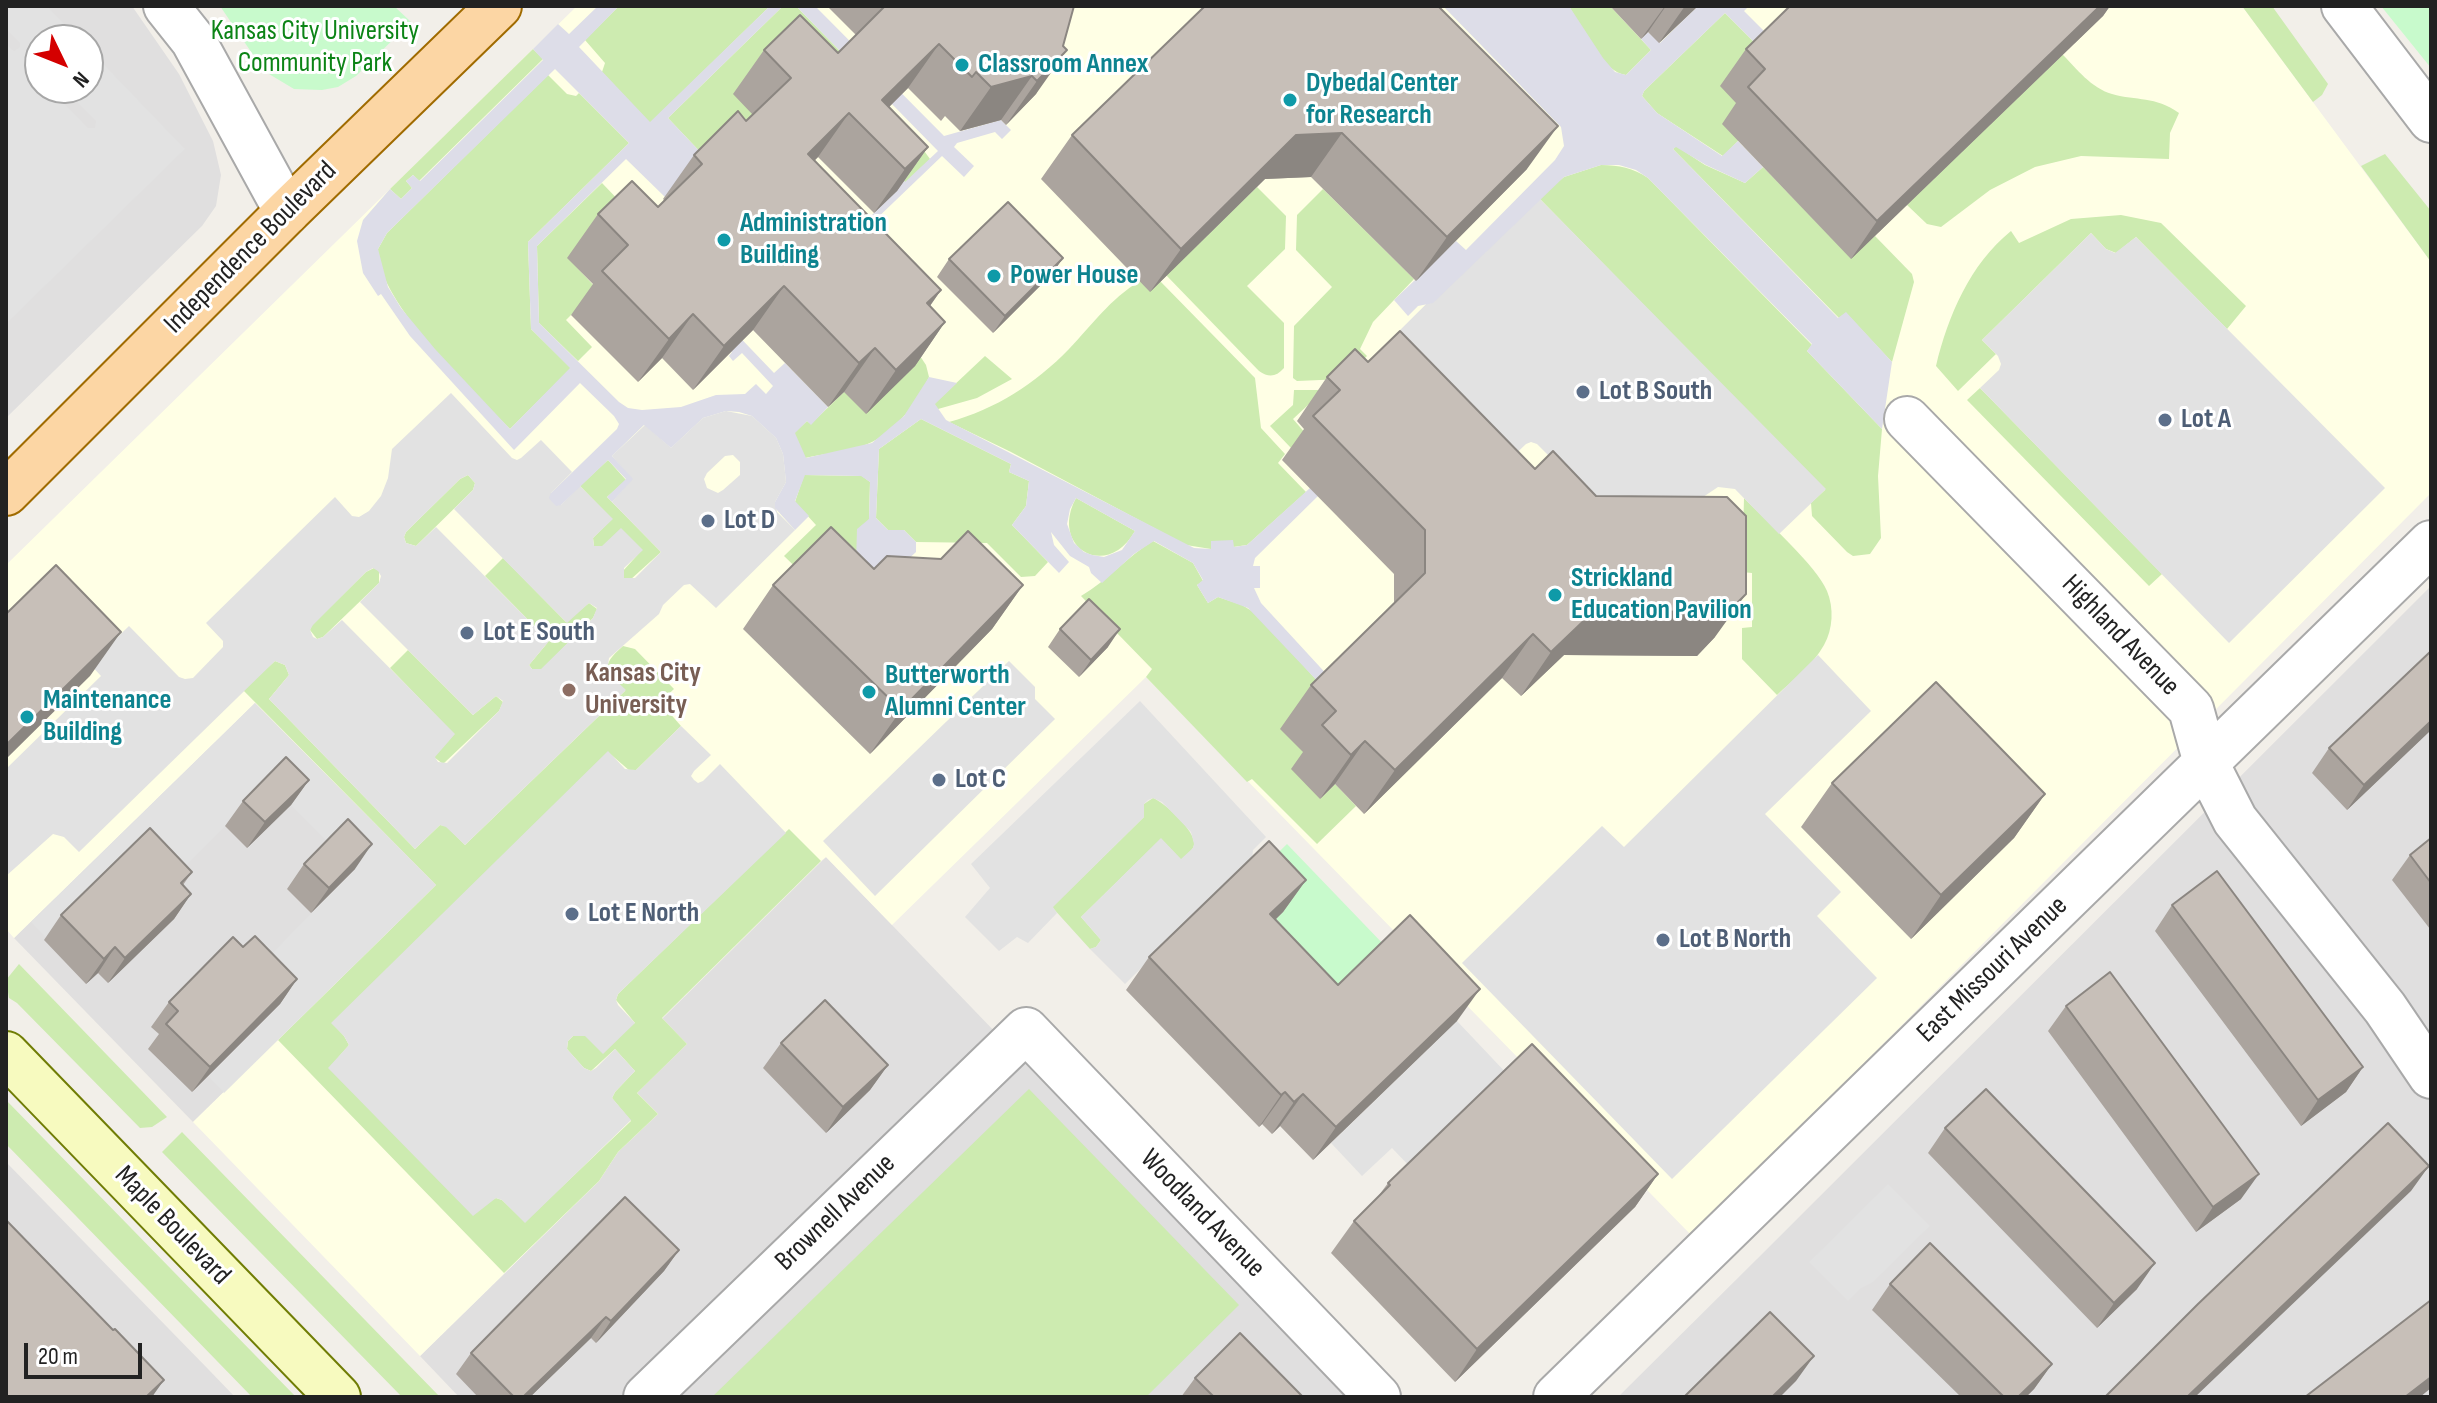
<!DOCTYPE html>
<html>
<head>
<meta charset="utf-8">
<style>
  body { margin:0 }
  #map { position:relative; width:2437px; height:1403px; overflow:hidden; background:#f2efe9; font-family:"Sofia Sans Condensed",sans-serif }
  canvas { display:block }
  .frame { position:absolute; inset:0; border:8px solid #222; pointer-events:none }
  .north { position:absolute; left:24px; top:24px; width:80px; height:80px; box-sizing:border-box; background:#fff; border:2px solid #a7a7a7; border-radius:50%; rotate:133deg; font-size:22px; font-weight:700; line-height:32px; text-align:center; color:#222 }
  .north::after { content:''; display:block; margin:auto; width:28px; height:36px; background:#d40000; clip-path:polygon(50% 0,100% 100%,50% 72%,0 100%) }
  .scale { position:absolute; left:24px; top:1343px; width:118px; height:36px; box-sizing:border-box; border:4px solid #222; border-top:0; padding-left:10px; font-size:24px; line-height:28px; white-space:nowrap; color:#222; -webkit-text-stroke:6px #fff; paint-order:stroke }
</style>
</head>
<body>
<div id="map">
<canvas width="2437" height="1403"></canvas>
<div class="frame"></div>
<div class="north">N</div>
<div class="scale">20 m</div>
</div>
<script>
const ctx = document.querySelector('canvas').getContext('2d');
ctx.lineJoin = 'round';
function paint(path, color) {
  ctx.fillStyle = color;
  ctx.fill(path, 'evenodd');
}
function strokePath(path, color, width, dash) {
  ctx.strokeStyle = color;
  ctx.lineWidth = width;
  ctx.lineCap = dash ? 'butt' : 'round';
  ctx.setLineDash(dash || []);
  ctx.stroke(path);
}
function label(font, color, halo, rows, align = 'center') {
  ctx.font = font + ' "Sofia Sans Condensed",sans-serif';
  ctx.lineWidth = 6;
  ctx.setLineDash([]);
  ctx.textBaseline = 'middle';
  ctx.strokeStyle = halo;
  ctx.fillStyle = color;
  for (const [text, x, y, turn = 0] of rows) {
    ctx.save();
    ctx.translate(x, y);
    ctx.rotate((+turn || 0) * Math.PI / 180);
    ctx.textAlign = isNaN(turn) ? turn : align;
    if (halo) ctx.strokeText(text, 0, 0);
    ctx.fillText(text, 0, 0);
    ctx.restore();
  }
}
paint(new Path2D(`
  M6,6H132L179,74L213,141L221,175L216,206L202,226L6,418ZM40,40H88V88H40Z
  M2431,586V1397H1618L1757,1259Z
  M255,703L436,885L193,1122L14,938Z
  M826,857L892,925L1347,1397H459L420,1356L599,1181L618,1152L658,1114L637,1093L662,1019Z
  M6,1162L209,1370L235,1397H6Z`), '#e0dfdf');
paint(new Path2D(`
  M577,6H2242L2431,262V493L1692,1236L1146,677L892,925L826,857L821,861L662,1018L687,1044L637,1093L658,1114L618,1152L599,1181L420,1356L193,1122L436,885L255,703L14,938L6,929V565Z`), '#ffffe5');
paint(new Path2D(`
  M619,6H770L650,123L602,72L605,63L585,40Z
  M783,6H796L880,92L871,91L906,126L930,159L905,183L887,153L760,122L705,157L668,118Z
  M1569,6H1610L1651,50L1626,75C1603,73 1580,25 1569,6Z
  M2242,6H2272L2328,84L2322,95L2313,102Z
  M1725,13L1760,48L1739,106L1738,141L1723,156L1657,113L1642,96L1644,91Z
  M533,49L543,59L419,181L413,175L406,181L412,188L401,199L390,189Z
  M2062,54C2077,69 2091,88 2112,94C2137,101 2155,96 2179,113L2170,133L2169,159L2081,156L2035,167L1990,190L1941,227L1927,224L1907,205Z
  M548,75L567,94L576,96L579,93L629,143L528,242L531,329L571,368L510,429C474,391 377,303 378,249L387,233Z
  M1676,146L1705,165L1745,183L1763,167L1851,258L1875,236L1912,274L1914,282L1892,362L1846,313L1839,318L1673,149Z
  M2385,154L2431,211V262L2361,166Z
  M1601,165C1619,165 1633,168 1648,178L1812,345L1807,351L1882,429L1878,476L1881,538L1870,554L1853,556L1847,552L1812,516L1811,503L1825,490L1539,198L1564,177Z
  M602,183L648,231L568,258L597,289L566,320L592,347L578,361L539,323L537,246Z
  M1257,187L1286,216L1285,249L1247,286L1284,323V368C1276,377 1269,378 1259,371L1166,275Z
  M1323,189L1414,279L1373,322L1360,349L1367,356L1344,379L1297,381L1293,378L1294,326L1332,287L1296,250L1297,215Z
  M2121,215L2161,223L2246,306L2227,329L2136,237L2116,253L2106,249L2091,233L1982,340L1996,354L1958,391L1936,366C1948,316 1970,264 2011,231L2019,243L2071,219Z
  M1140,281H1160L1255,378L1261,428L1285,454L1278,463L1306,492L1247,545L1233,547L1211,542V549L1186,545L1011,452L949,422C996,409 1035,384 1069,349C1092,325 1110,299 1140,281Z
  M918,353L926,365L929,377C917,403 897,429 872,442C853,452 826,453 805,458L794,433L807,421L811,424L844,392Z
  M985,356L1012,379L977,398L938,409L934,404Z
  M1980,388L2162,574L2149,586L1967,400Z
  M1294,390H1324L1293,419L1306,434L1291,448L1270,426L1293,405Z
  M921,419L1011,464L1009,472L1029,481L1026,506L1012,525L1048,562L1035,576L1021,577L987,543L916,542L904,530H888L876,518L879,449Z
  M608,460L626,480L607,497L661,552L630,580L624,578L622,572L642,550L594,546L593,538L612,519L580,486Z
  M468,475L475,483L473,490L416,546L406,543L404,537L406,532L460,479Z
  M804,475L862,476L870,482L869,519L843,613L784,556L816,525L795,502Z
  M1076,498L1135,531C1107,581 1049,548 1076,498Z
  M1744,498C1765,520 1817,566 1827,591C1834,608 1833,629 1824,645C1813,665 1793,680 1777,695L1742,659V628L1752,627V573L1742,572Z
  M1153,541L1193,563L1203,581L1197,585L1208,603L1218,597L1242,605L1255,613L1323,687L1306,755L1320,799L1335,784L1356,806L1317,844L1252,779L1247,782L1146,677L1152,669L1081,596C1108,580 1127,557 1153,541Z
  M503,558L566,622L589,603L597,609L593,618L541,670L532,669L529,665L549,641L485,576Z
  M374,568L379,571V583L323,637L317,639L310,630L312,625L366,572Z
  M623,646L635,649L674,689L660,702L681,726L636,770L630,771L608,752L332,1023L344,1036L349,1045L329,1068L489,1201L496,1198L502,1200L525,1222L631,1121L612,1098L615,1092L635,1071L615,1049L591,1071L584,1068L567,1049L568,1041L573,1036H585L635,1023L616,1000L618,994L789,829L821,861L662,1018L687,1044L637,1093L658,1114L618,1152L599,1181L504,1273L278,1040L436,885L243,690L275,661L285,665L289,675L269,699L415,849L440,825L446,826L465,845L625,691C608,669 598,668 623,646Z
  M408,650L473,715L496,696L503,702L499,711L443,764L434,757L454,734L390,668Z
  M1153,798C1164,802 1197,832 1194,845C1193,851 1185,856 1181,860L1161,839L1081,917L1101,940L1096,947L1090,949L1052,907L1144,817V804Z
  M19,964L167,1117L152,1127L140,1128L17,1003L9,998L6,980Z
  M1029,1089L1239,1305L1146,1397H712Z
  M6,1100L296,1397H252L6,1144Z
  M182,1132L440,1397H402L162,1152Z`), '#cdebb0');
paint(new Path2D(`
  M220,6H394L411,22L356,76L338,87L322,90L294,89L264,71Z
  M2381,6H2431V68Z
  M1287,844L1387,948L1315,1017L1247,947L1251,879Z`), '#c8facc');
paint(new Path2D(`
  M6,6H47L80,40H40V88H49L88,128H95L96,121L63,88H88V48L185,149L6,324V44L14,51L20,47V43L6,29Z
  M1536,195L1826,489L1779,534L1735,489L1718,487L1700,499L1626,506L1587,494L1537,444L1531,442L1526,444L1505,464L1387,343Z
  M2091,233L2106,249L2115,253L2136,237L2385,488L2229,643L1980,388L1999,370L2001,364L1998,356L1982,340Z
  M451,393L512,458L517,460L521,458L541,440L572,472L551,493L561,505L580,486L613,519L593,538L594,546H602L621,528L643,550L624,568V578H635L661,552L612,502L632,479L612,456L645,425L671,448L703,418L726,411L752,416L776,438L783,454L786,482L775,502L777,512L795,530L716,608L690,584L684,585L663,605L659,614L609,658L607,672L626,690L465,845L446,827L440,825L415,849L269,699L289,675L285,665L275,661L79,852L64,837L53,834L6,876V769L101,676L90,664L129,626L179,677L185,679L193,678L223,647V641L206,623L335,497L352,516L359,517L369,511L381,496L388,478L392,449ZM733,455L740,462V475L723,490L718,493L707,488L704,479L707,473L725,456ZM468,475L475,483L473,490L454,509L567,623L589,603L597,608L593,618L541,669H532L529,665L549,641L436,527L416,546L406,543L404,537L406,532L460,479ZM373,568L378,571L381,576L379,583L360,602L473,715L496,696L503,701L499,711L447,763L438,762L435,757L455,734L342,620L323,637L317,639L313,637L310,630L313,625L366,572Z
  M1818,655L1871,711L1765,814L1841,892L1817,916L1877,978L1672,1179L1462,963L1602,826L1624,847Z
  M1009,661L1035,687V699L1055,719L875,896L823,841Z
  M1140,701L1266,837L1253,850L1252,859L1125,984L1090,949L1096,947L1101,940L1081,917L1161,838L1181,859L1193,848L1194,844L1191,832L1162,802L1153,798L1148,800L1144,804V817L1053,907L1057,913L1028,943L1017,937L999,951L965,917L990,888L971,864Z
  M255,703L436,885L224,1093L208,1076L251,975L354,869L269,783L164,887L46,938L31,922Z
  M681,726L711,755L694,771L691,776L694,780L698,783L703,781L720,764L786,833L618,994L616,1000L618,1005L635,1023L603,1054L585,1036H573L568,1041L567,1049L584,1068L591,1071L596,1068L615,1049L635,1071L615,1092L612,1098L631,1120L525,1223L502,1200L496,1198L473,1216L328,1068L349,1045L344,1036L331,1023L608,751L625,769L636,770Z
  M1457,1021L1510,1077L1413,1170L1392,1148L1362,1176L1331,1143Z
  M1888,1184L1930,1226L1873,1282L1861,1288L1848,1301L1809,1262Z`), '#e2e2e2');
paint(new Path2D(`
  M598,6H619L579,47L650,122L770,6H783L668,118L705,157L665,197L626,159L537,246L539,323L619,402L628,408L642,410L681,407L716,395L745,394L756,384L766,394L773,386L742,353L733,361L729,356L732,352L716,336L728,325L774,373L785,363L828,407L811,425L807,421L795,433L806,458L872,443L904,416L929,377L957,383L935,404L946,420L1194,548L1211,549V541L1233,540L1234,547L1247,545L1310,488L1318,496L1255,558L1253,566H1260V588H1254L1261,603L1331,679L1323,687L1248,608L1218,597L1208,603L1197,585L1203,580L1193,563L1154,541L1134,554L1102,583L1091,573L1089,567L1070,556L1051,532L1054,545L1069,562L1059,573L1012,525L1026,506L1029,481L1009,472L1011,464L921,419L879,449L876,518L888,530H904L916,542V552L904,563L877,575L856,563L857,529L869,519L870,482L861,476L805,475L795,501L809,516L795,530L775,508V502L786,482L783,454L776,438L752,416L739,412L726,411L703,418L671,448L644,425L612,456L633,479L612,502L607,497L626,479L608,460L561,505L556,506L552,502L549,498L551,493L617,429L619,424L614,416L580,383L514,450L410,336L381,294L378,296L363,273L357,241L363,220L390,189L401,199L412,188L406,181L413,175L420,181L543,60L533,49L558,24L569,34ZM555,69L629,143L528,242L531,329L570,368L510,429L435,349L401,308L388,287L378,249L387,233ZM1076,498L1135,531L1122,550L1104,557L1092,555L1084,552L1074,543L1067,524L1070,509Z
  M796,6H815L944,136L1001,120L1011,130L1002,139L995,132L957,143L954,147L974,166L964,177L942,156L871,224L867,220L900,187L871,132L905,182L938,151Z
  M1443,6H1569L1603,58L1615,72L1626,75L1651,50L1641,39L1648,32L1660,43L1698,6H1749L1744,11L1770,37L1760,48L1725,13L1644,91L1642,96L1657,113L1722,156L1738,141L1763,167L1745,183L1706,165L1676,147L1673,149L1838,318L1846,312L1892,362L1882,429L1807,351L1812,344L1648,178L1636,170L1619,165H1601L1564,177L1433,303L1418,306L1408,316L1394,300L1456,241L1466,250L1555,160L1564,146L1561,127Z`), '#dddde8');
const street = new Path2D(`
  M166,6L193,40L287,212
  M2344,6L2431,120
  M1907,419L2191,709L2206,763L2235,820L2385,1008L2431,1076
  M646,1397L1026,1030L1378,1397
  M1556,1397L2431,543`);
const secondary = new Path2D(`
  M6,1054L338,1397`);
const primary = new Path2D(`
  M6,493L287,212L499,6`);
strokePath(street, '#a9a9a9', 48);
strokePath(secondary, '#707d05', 48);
strokePath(primary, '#a06b00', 48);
strokePath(street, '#fff', 44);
strokePath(secondary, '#f7fabf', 44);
strokePath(primary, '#fcd6a4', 44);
paint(new Path2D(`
  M827,6H1074L1036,94L1006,125L1001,120L960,131L945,116L941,121L908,88L889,107L928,147L897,191L874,213L818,157L814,161L941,290L930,306L945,322L915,366L866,414L844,392L828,407L753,330L693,390L662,358L638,382L571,315L593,284L567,258L598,214L658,207L664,200L663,199L694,155L746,121L753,115L733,94L764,50L838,53L856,35Z
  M1205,6L1527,169L1416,281L1311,177L1265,179L1150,292L1041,179L1072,135Z
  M1610,6H1698L1659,43L1648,32L1641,39Z
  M1790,6H2110L2103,16L1851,259L1722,124L1736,103L1720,86L1746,49Z
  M1063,258L1051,275L993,333L937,277L949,259Z
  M1368,362L1535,469L1715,637L1697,656L1564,655L1521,696L1502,678L1364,814L1335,784L1320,799L1291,769L1303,752L1280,729L1311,685L1394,603V574L1282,460L1304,429L1297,421L1327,377Z
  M874,569L1023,585L992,629L870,754L743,629L773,585Z
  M1060,629L1108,647L1079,677L1048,647Z
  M2431,730L2347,810L2312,773L2329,748Z
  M309,780L291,805L247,848L225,826L243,801Z
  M1832,783L2045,794L2014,838L1911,939L1801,827Z
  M2431,838V928L2430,929L2392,880L2410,855Z
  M304,864L355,869L311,913L287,889Z
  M192,872L183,885L191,894L174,919L108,983L98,973L86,984L44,940L61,915Z
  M1306,880L1283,912L1275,920L1338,985L1457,1021L1313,1160L1280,1126L1272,1134L1262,1124L1259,1127L1126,990L1149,957Z
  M2172,905L2363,1067L2346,1092L2301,1126L2155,931Z
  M243,947L297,979L280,1004L192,1092L148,1049L159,1034L151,1027L169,1002Z
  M2066,1006L2241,1199L2196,1232L2048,1031Z
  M781,1043L888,1065L870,1090L826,1133L763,1068Z
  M1945,1128L2137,1289L2097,1328L1928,1153Z
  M1658,1174L1635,1207L1455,1382L1331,1253L1354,1221L1377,1198L1388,1183Z
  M679,1250L664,1271L596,1343L591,1338L530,1397H478L456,1374L471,1353Z
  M1890,1284L2052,1364L2034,1389L2026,1397H1961L1872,1310Z
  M1195,1378L1303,1397H1181Z`), '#aba49e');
paint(new Path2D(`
  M1665,6H1666L1648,32L1641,39Z
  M1685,6H1698L1659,43Z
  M2100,6H2110L2103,16L1851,259L1877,221Z
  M939,44L908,88L866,130L882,100Z
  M1067,50L1036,94L1006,125L1037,81Z
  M1032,76L1001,120L960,131L991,87Z
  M849,113L818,157L777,198L808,154Z
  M1558,126L1527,169L1416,281L1447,237Z
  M1342,133L1311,177L1265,179L1150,292L1181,249L1296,135Z
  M928,147L897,191L874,213L905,169Z
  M1063,258L1051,275L993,333L1005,316Z
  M784,286L753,330L693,390L724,346Z
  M941,290L910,334L927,303Z
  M693,314L662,358L638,382L669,339Z
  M945,322L915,366L866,414L896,370Z
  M875,348L844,392L828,407L859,363Z
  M1023,585L992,629L870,754L901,710Z
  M1746,594L1715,637L1697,656L1564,655L1521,696L1551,652L1594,611Z
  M1120,629L1108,647L1079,677L1091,660Z
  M121,632L90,676L6,759V745Z
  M1533,634L1502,678L1364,814L1395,770Z
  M2431,721V730L2347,810L2364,785Z
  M1365,741L1335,784L1320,799L1351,755Z
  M309,780L291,805L247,848L265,822Z
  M2045,794L2014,838L1911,939L1941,895Z
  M372,844L355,869L311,913L329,888Z
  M1306,880L1283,912L1247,947L1270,914Z
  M191,894L174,919L108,983L125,958Z
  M115,947L98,973L86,984L104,959Z
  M297,979L280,1004L192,1092L210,1067Z
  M1480,989L1457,1021L1313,1160L1336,1127Z
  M888,1065L870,1090L826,1133L843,1107Z
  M2363,1067L2346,1092L2301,1126L2318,1100Z
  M1285,1092L1262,1124L1259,1127L1281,1095Z
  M1303,1094L1280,1126L1272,1134L1294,1102Z
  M2429,1166L2411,1191L2195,1397H2187Z
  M1658,1174L1635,1207L1455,1382L1477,1349Z
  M2259,1174L2241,1199L2196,1232L2213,1207Z
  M679,1250L664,1271L596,1343L611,1321Z
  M2155,1263L2137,1289L2097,1328L2114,1303Z
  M606,1317L591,1338L530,1397H523Z
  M1814,1356L1796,1381L1780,1397H1772Z
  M2052,1364L2034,1389L2026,1397H2018Z
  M2431,1377V1388L2420,1397H2405Z
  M164,1380L152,1397H146Z`), '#8b8681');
const building = new Path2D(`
  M885,6H1074L1063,46L1067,50L1037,81L1032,76L991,87L976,72L972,77L939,44L882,100L928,147L905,169L849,113L808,154L941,290L927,303L945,322L896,370L875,348L859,363L784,286L724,346L693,314L669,339L602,271L628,245L598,214L632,181L658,207L702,164L694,155L738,111L746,121L791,78L764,50L800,15L838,53Z
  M1205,6H1438L1558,126L1447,237L1342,133L1296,135L1181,249L1072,135Z
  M1790,6H2100L1877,221L1748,87L1765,69L1746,49Z
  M1008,202L1063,258L1005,316L949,259Z
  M1400,331L1535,469L1553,451L1596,496L1727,497L1746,516V594L1728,612L1594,611L1551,652L1533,634L1395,770L1365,741L1351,755L1322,725L1336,711L1311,685L1425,573V530L1313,416L1340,390L1327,377L1355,349L1368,362Z
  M831,527L874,569L887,556L941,559L968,531L1023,585L901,710L773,585Z
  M56,565L121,632L6,745V614Z
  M1089,599L1120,629L1091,660L1060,629Z
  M2431,651V721L2364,785L2329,748Z
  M1936,682L2045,794L1941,895L1832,783Z
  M286,757L309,780L265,822L243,801Z
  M348,819L372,844L329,888L304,864Z
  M150,828L192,872L181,883L191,894L125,958L115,947L104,959L61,915Z
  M2431,838V883L2410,855Z
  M1269,841L1306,880L1270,914L1338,985L1410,915L1480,989L1336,1127L1303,1094L1294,1102L1285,1092L1281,1095L1149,957Z
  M2217,871L2363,1067L2318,1100L2172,905Z
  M255,936L297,979L210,1067L166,1024L178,1011L169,1002L233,937L243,947Z
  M2110,972L2259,1174L2213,1207L2066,1006Z
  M825,1000L888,1065L843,1107L781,1043Z
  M1532,1044L1658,1174L1477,1349L1354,1221L1390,1185L1388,1183Z
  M1986,1089L2155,1263L2114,1303L1945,1128Z
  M2388,1123L2429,1166L2187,1397H2105L2198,1304Z
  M625,1197L679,1250L611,1321L606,1317L523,1397H514L471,1353Z
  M6,1220L113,1330L115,1329L164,1380L146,1397H6Z
  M1930,1243L2052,1364L2018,1397H2004L1890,1284Z
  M2431,1300V1377L2405,1397H2305Z
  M1770,1312L1814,1356L1772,1397H1684Z
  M1240,1333L1303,1397H1214L1195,1378Z`);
paint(building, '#c7bfb8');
strokePath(building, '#8b8681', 2);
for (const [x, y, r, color] of [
  [962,65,8,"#0f9aa8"],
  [1290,100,8,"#0f9aa8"],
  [724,240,8,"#0f9aa8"],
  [994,276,8,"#0f9aa8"],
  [1583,392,8,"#5c6f8a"],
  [2165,420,8,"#5c6f8a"],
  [708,521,8,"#5c6f8a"],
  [1555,595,8,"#0f9aa8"],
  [467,633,8,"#5c6f8a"],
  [569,690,8,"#8d6e63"],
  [869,692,8,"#0f9aa8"],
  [27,717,8,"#0f9aa8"],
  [939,780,8,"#5c6f8a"],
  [572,914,8,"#5c6f8a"],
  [1663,940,8,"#5c6f8a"]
]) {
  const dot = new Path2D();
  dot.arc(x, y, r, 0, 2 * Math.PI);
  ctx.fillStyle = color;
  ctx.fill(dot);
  strokePath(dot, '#fff', 3);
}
label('28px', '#0c8416', '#fff', [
  ["Kansas City University",315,32],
  ["Community Park",315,64]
]);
label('bold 28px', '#0d838f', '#fff', [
  ["Classroom Annex",978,65],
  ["Dybedal Center",1306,84],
  ["for Research",1306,116],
  ["Administration",740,224],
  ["Building",740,256],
  ["Power House",1010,276],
  ["Strickland",1571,579],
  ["Education Pavilion",1571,611],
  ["Butterworth",885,676],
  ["Alumni Center",885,708],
  ["Maintenance",43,701],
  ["Building",43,733]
], 'left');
label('28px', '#222', '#fff', [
  ["Independence Boulevard",251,248,-45],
  ["Highland Avenue",2120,636,46],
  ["East Missouri Avenue",1993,970,-44],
  ["Brownell Avenue",836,1213,-44],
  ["Woodland Avenue",1202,1214,46],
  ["Maple Boulevard",172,1226,46]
]);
label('bold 28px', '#4e5e75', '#fff', [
  ["Lot B South",1599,392],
  ["Lot A",2181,420],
  ["Lot D",724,521],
  ["Lot E South",483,633],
  ["Lot C",955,780],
  ["Lot E North",588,914],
  ["Lot B North",1679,940]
], 'left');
label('bold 28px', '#785e54', '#fff', [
  ["Kansas City",585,674],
  ["University",585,706]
], 'left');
</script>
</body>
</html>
